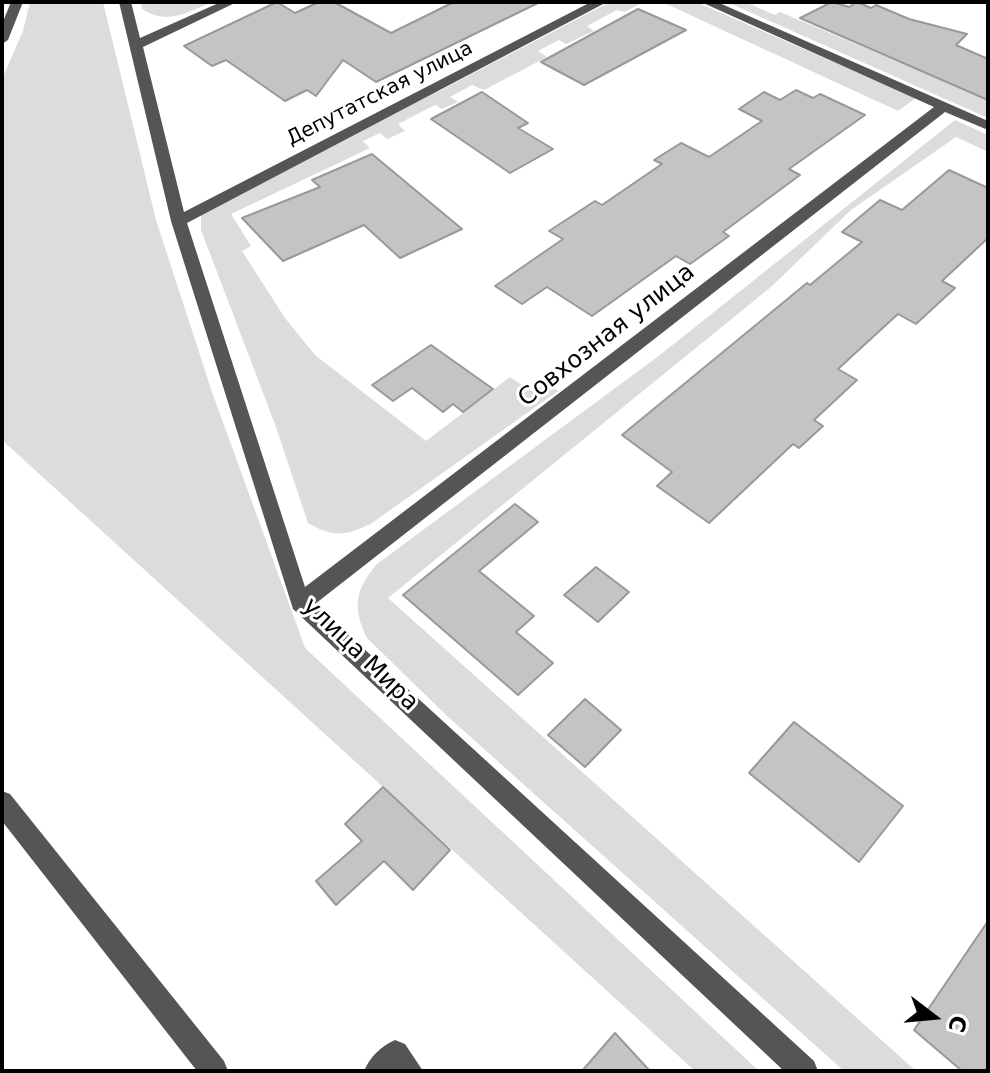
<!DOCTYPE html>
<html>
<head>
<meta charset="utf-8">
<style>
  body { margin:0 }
  #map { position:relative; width:990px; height:1073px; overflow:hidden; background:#fff; font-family:"DejaVu Sans",sans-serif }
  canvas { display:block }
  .frame { position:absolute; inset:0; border:4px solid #000; pointer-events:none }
  .north { position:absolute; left:894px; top:977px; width:80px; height:80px; -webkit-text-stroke:6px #fff; paint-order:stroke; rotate:106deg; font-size:22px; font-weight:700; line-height:32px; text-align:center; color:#000 }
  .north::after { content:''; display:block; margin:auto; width:28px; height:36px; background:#000; clip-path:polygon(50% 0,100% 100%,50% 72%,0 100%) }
</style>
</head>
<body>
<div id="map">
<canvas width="990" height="1073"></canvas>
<div class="frame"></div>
<div class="north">С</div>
</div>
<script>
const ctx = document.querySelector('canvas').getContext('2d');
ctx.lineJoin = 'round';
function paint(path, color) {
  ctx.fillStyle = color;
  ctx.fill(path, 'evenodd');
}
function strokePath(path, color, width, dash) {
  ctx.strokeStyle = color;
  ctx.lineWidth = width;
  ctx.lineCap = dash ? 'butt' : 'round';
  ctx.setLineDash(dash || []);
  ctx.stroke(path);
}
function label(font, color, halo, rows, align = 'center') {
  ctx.font = font + ' "DejaVu Sans",sans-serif';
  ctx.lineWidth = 6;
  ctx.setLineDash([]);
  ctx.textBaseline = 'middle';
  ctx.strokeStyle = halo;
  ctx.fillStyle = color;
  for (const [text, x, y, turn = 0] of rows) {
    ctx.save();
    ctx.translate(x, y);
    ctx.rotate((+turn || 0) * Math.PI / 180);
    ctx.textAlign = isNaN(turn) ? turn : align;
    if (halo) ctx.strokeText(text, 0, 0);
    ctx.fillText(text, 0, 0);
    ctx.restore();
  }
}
paint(new Path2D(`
  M30,2H103L156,220L212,392L305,648L759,1071H695L2,440V79L23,31Z
  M141,2H212C187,13 167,25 142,9Z
  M610,2H643L625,12L617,10L587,26L594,31L566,44L559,40L538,51L547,57L484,90L472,85L450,97L458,102L442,109L435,105L398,124L405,131L387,139L380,133L363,141L370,148L231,214L251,246L242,251L285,318L315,355L426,441L510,377L531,391L547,381L558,391L372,523C346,536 334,538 308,523L276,427L201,230V215L219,197L443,89Z
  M662,2H696L916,98L898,111Z
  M727,2H745L775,15L780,12L988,100V118Z
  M955,120L988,135V152L956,137L851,210L771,287L388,598L916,1071H844L446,715L367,638C352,607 355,590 377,564L660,355Z`), '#dcdcdc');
const building = new Path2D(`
  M277,2L295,13L319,2H334L391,33L454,2H540L376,82L343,60L316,96L307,90L285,101L226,60L212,66L184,46Z
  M832,2L849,7L857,2L871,8L876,5L909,19L967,34L956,45L988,59V100L800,18Z
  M638,9L686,30L584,85L541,62Z
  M796,90L813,98L820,94L865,115L789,169L800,175L723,232L729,236L690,264L676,256L592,316L547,287L522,304L495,286L563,239L549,231L595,201L602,205L662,164L654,160L681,143L709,157L762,121L739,109L764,92L780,100Z
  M482,92L528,123L518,128L553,149L510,173L431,119Z
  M372,154L462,229L400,258L364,225L283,261L242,218L320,187L312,180Z
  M949,170L988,188V238L942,281L955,288L916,324L898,314L838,369L857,380L814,420L823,426L799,448L793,444L709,523L657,486L672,472L622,435L807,283L810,285L862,242L842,232L880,200L902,210Z
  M431,345L493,389L463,412L453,404L443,412L412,388L393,401L372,385Z
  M515,504L538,522L479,571L534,616L516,632L553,663L518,695L403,595Z
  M596,567L629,592L598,622L564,595Z
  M585,699L621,730L585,767L548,735Z
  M794,722L903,806L859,862L749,773Z
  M383,787L450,850L413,890L384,861L336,905L316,881L362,841L345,824Z
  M988,921V1071H962L914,1030Z
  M615,1033L650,1071H582Z`);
paint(building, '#c4c4c4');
strokePath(building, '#999', 2);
paint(new Path2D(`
  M11,2H23L8,40L2,44V24Z
  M119,2H131L140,38L221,2H237L143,47L184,212L591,2H607L187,223L305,587L934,107L701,2H717L988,121V130L945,112L315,604L814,1061L818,1071H784L293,609L171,221Z
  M2,791L10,794L224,1061L228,1071H197L2,821Z
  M395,1040L405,1044L423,1071H364C370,1057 381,1046 395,1040Z`), '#555');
label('20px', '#000', '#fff', [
  ["Депутатская улица",380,94,-27]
]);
label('24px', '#000', '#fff', [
  ["Совхозная улица",607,336,-38],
  ["улица Мира",360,655,44]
]);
</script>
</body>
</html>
